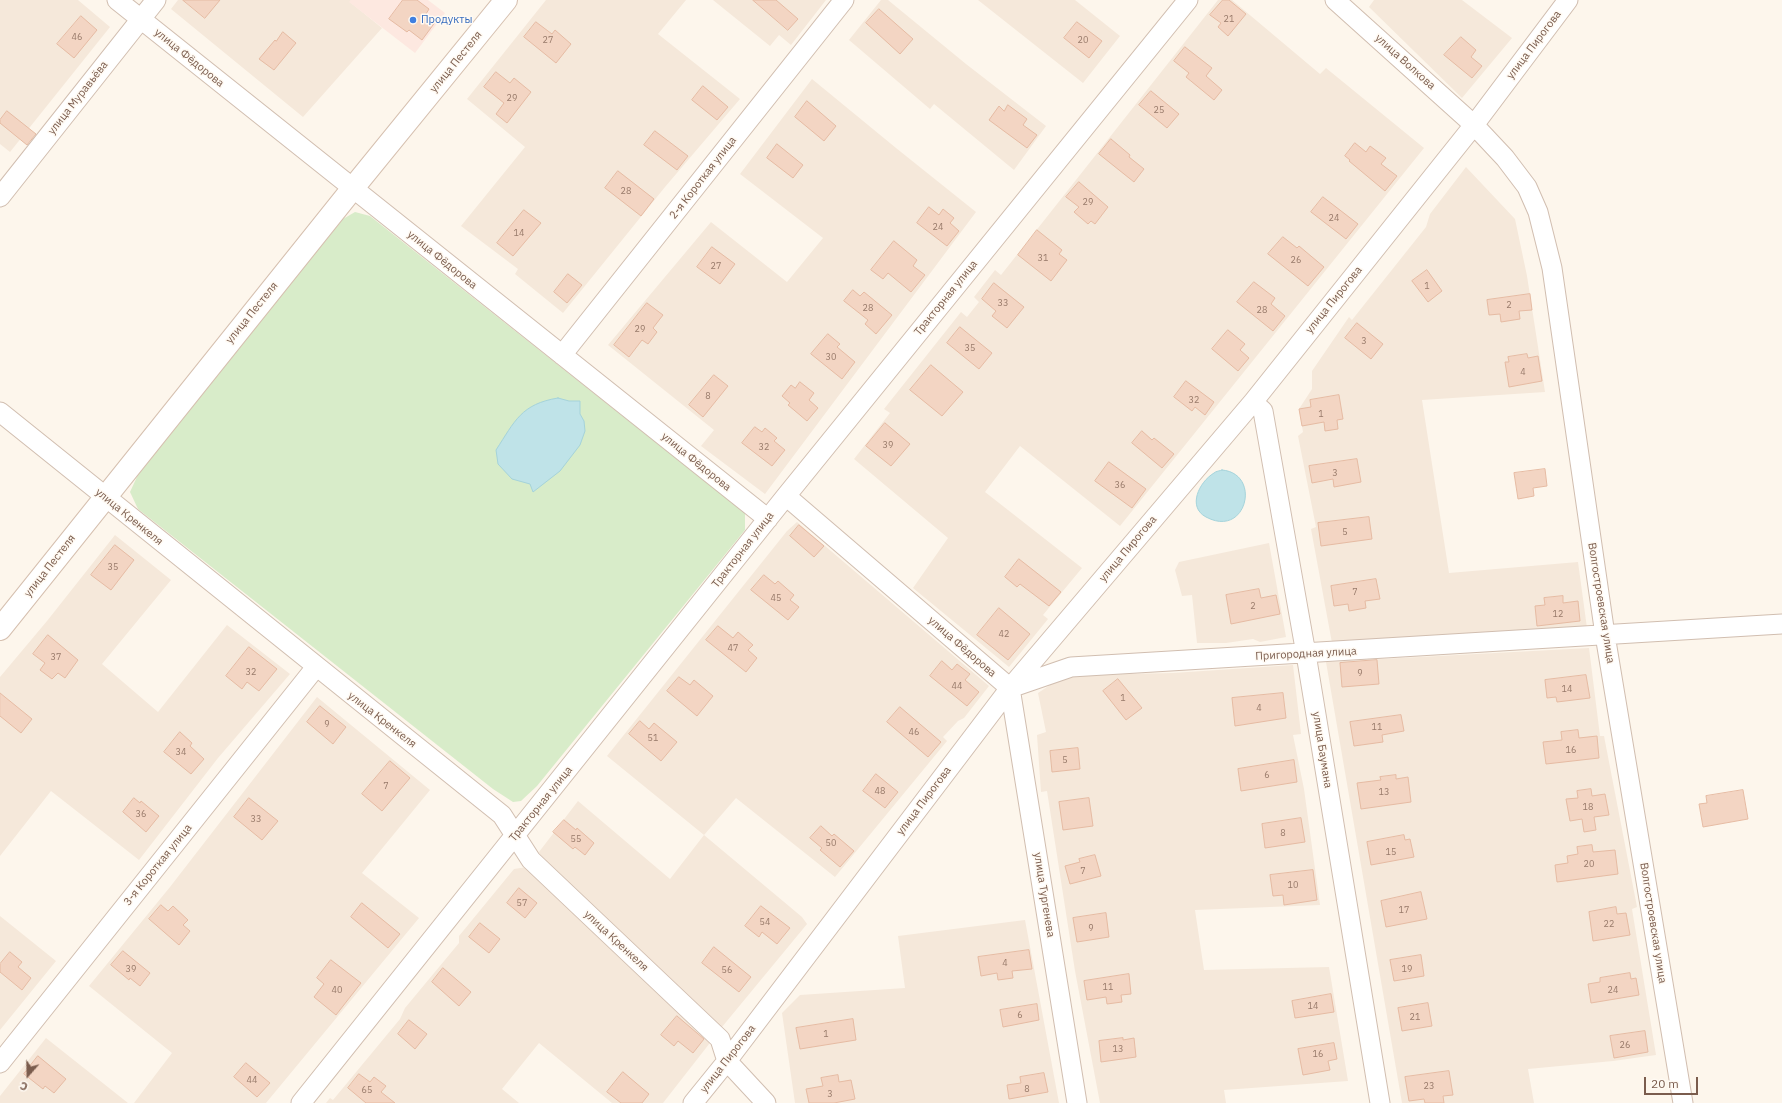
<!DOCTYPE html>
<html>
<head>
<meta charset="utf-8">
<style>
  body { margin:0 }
  #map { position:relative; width:1782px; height:1103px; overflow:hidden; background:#fdf6ec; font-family:"IBM Plex Sans",sans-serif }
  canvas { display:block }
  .north { position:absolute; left:8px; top:1055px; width:40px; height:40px; -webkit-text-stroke:3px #fffaf3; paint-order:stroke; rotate:200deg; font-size:11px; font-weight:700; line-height:16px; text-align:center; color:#7a5c4d }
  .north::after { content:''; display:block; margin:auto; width:14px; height:18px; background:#7a5c4d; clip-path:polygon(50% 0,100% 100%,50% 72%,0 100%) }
  .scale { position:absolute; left:1644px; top:1077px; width:54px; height:18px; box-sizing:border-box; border:2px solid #7a5c4d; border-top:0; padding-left:5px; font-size:12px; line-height:14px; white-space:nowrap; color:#7a5c4d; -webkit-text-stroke:3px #fffaf3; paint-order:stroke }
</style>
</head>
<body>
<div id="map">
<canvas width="1782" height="1103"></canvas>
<div class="north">С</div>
<div class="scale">20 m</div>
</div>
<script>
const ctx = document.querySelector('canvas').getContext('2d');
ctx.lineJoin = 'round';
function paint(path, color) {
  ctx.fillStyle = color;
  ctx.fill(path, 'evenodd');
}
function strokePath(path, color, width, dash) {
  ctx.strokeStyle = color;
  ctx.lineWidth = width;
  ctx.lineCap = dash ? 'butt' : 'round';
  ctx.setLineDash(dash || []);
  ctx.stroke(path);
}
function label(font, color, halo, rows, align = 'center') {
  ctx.font = font + ' "IBM Plex Sans",sans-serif';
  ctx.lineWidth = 3;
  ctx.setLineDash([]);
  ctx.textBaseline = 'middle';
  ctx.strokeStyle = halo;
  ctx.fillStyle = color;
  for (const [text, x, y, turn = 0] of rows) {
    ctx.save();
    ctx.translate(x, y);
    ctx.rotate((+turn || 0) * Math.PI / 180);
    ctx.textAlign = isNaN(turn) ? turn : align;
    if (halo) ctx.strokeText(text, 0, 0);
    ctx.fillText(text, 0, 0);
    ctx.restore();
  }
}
paint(new Path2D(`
  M0,0H78L110,27L10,152L0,144Z
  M178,0H351L350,2L382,28L303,117L171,9Z
  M546,0H686L658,34L740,99L665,187L563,313L515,274L518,269L461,226L525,147L467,99Z
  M713,0H826L791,45L779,35L770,46Z
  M881,0H888L966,64L1046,126L1014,170L934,104L930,109L849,40Z
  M978,0H1075L1120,36L1083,83Z
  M1218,0H1232L1320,74L1326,68L1424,148L1120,526L1020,446L985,492L1082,568L1043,615L1048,619L1009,667L913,588L948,538L854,459L890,413L884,409L961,312L967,317L979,302L974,297L995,270L1001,275Z
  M1374,0H1462L1512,38L1462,98L1369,7Z
  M812,79L896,148L976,212L765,494L701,446L714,430L608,345L711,222L787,282L823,238L740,174Z
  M1466,167L1515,219L1527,276L1545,392L1422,400L1449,573L1578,562L1587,628L1332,643L1311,529L1316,527L1298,436L1303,432L1299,409L1312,389V371L1349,317L1352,320L1426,227L1430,214Z
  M797,522L989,686L964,718L958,721L943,737L947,741L835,877L736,798L704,835L802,917L807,924L722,1027L685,996L626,937L542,859L539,852L578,801L670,879L704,835L607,756L787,531Z
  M115,535L171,580L102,664L158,712L227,625L290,674L218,758L139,860L51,791L0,856V677L47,621Z
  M1269,543L1286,637L1260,642L1253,639L1226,643H1197L1192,595L1182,596L1175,570L1179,562Z
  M1589,648L1600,736H1604L1637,907L1632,909L1656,1055L1613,1061L1528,1069L1534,1103H1402L1326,662Z
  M1293,665L1301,734L1293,735L1304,789L1320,905L1195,910L1204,970L1329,967L1348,1081L1224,1090L1226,1103H1100L1075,971L1047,791L1041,792L1037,735L1046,732L1038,693L1059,679L1077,675L1173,673Z
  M317,697L430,790L362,873L419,918L266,1103H134L172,1053L89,986L170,887Z
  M527,867L713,1039L663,1103H612L539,1043L502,1089L519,1103H326L330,1098L333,1100L400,1019L405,1008L459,943V936L514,869Z
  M0,916L56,961L0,1030Z
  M1025,920L1059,1103H795L782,1013L800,995L905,988L898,936Z
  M46,1038L128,1103H0V1096Z`), '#f5e8da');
paint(new Path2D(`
  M351,0H428L445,13L415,53L349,2Z`), '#fde8e0');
paint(new Path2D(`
  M355,212L370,216L745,513V530L537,786L521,801L513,802L493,789L138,509L130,492L142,466L343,219Z`), '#d8ecc9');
const water = new Path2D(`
  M558,398L569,401H580V414L584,421L585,431L580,445L560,471L533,492L530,484L512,479L498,464L496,450C515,421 521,404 558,398Z
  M1222,470C1262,473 1247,539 1206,517C1187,507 1199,482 1214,473C1216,471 1220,471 1222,470Z`);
paint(water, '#bfe3e8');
strokePath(water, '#a5d3da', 1);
const building = new Path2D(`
  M183,0H220L205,18Z
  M403,0H417L429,9L426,14L436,21L422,40L409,30L407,32L389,19Z
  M753,0H776L798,19L788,30Z
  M1223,0H1229L1246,14L1228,36L1218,27L1221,23L1210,15Z
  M879,9L913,39L900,54L866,23Z
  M81,16L97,30L74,58L57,44Z
  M536,22L552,34L555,30L571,44L556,63L524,37Z
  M1077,22L1102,41L1089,58L1064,38Z
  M283,32L296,43L274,70L259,59L275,40L276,41Z
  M1461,37L1476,50L1471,57L1482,66L1472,78L1444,55Z
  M1185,47L1212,68L1206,76L1222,90L1214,100L1186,77L1189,73L1174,61Z
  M496,72L510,83L514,78L531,92L507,123L496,114L504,103L484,87Z
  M703,86L728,107L717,120L692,100Z
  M1151,91L1179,114L1167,128L1139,105Z
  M807,101L836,126L824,141L795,117Z
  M1008,105L1027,119L1023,125L1037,135L1027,148L989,120L999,106L1004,111Z
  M7,111L36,134L27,145L0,123V120Z
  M655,131L688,156L677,170L644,145Z
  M1111,139L1130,155L1129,157L1144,169L1134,182L1099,154Z
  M1355,143L1366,152L1370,146L1386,158L1381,164L1397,176L1385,191L1349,161L1350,160L1345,156Z
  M777,144L803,165L793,178L767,158Z
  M618,171L654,199L641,216L605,188Z
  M1079,182L1108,207L1095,224L1091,221L1088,224L1074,212L1079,207L1066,197Z
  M1323,197L1358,224L1346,239L1311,212Z
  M929,207L939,215L943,209L954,218L950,223L959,231L947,246L917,223Z
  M524,210L541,223L513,256L497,243Z
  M1037,230L1062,250L1059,254L1067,260L1051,281L1018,255Z
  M1283,237L1297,248L1299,246L1324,267L1308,286L1268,254Z
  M894,241L917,260L913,266L925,275L911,292L888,273L883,279L871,270Z
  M712,247L735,264L720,284L697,267Z
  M1427,270L1442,291L1428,302L1412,281Z
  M568,274L582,285L567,303L554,292Z
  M1254,282L1275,298L1271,304L1285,316L1273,331L1237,302Z
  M994,283L1024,307L1007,328L992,316L996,311L982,299Z
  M853,290L860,296L864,292L892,315L876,334L865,324L868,320L844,301Z
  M1530,294L1532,310L1519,311L1520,319L1501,322L1500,314L1489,315L1487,300Z
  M647,303L663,315L653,328L657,332L648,344L642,340L629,357L614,345Z
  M1357,323L1383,344L1371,359L1345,338Z
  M960,327L992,353L979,369L947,343Z
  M1228,330L1245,344L1240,350L1249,358L1238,371L1212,349Z
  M828,334L840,344L837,347L855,362L842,379L811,354Z
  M1527,354L1528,358L1538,356L1542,381L1509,387L1505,362H1509L1508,357Z
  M931,365L963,392L942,416L910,390Z
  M714,375L728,386L703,417L689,405Z
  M1186,381L1214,402L1205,415L1195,407L1192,411L1174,397Z
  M800,382L814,393L809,400L818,408L807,421L788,405L790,403L782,396L791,385L795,388Z
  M1339,395L1343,419L1337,420L1338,429L1325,431L1324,422L1302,426L1299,409L1311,407L1310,400Z
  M885,423L910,444L891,466L866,446Z
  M755,427L762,432L765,428L777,438L774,441L785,450L772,466L742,443Z
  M1142,431L1152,440L1154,438L1174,454L1162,468L1132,443Z
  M1357,459L1361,482L1334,487L1333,479L1312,483L1309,466Z
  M1109,462L1146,489L1132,508L1095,481Z
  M1545,469L1547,486L1533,488L1534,496L1518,499L1514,473Z
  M1369,517L1372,539L1321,546L1318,523Z
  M799,525L824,546L814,557L790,536Z
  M115,545L134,560L111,590L91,575Z
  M1019,559L1061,592L1049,606L1020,584L1017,587L1005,577Z
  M764,575L775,584L778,581L794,595L790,600L799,607L788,620L751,590Z
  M1376,579L1380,599L1365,601L1366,608L1349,611L1348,604L1334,606L1331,586Z
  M1259,589L1261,598L1276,595L1280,614L1231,624L1226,595Z
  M1563,596V603L1578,601L1580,621L1537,626L1535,606L1545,605L1544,598Z
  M999,608L1030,634L1008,660L977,635Z
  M718,626L733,638L738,632L753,645L748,650L757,658L746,672L706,640Z
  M48,635L78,660L65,678L58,673L52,679L40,670L45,663L33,654Z
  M249,647L277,669L259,691L247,682L242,689L226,676Z
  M1377,660L1379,684L1342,687L1340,663Z
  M942,661L952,670L957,664L970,674L965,680L979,692L967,706L930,676Z
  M1586,675L1590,698L1557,702L1556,697L1547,698L1545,680Z
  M679,677L690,685L694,680L713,696L697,716L667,691Z
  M1118,679L1142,708L1126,720L1103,691Z
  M0,693L32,719L21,733L0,716Z
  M1283,693L1286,718L1235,726L1232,698Z
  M320,706L346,727L333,744L307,722Z
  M900,707L941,742L928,757L887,722Z
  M1401,715L1404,731L1382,735L1383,742L1354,746L1350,722Z
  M640,721L649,729L654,723L677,742L661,761L629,734Z
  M1578,730L1579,738L1597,736L1599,758L1546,764L1543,742L1562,740L1561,732Z
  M180,732L192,743L190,746L204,759L191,774L164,752Z
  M1078,748L1080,769L1052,772L1050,751Z
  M1294,760L1297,782L1241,791L1238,769Z
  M390,761L410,778L382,811L362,794Z
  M876,774L898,792L885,808L863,791Z
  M1396,775V779L1408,777L1411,802L1361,809L1357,783L1381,780L1380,777Z
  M1591,789L1592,796L1605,794L1609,815L1594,817L1596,830L1584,832L1582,819L1570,821L1566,799L1578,798L1577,791Z
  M1743,790L1748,819L1703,827L1699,804L1707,803L1706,796Z
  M134,798L140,803L141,801L159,816L146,832L123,812Z
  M249,798L278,821L262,840L234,817Z
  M1089,798L1093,826L1063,830L1059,802Z
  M1301,818L1305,842L1265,848L1262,824Z
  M564,820L576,830L577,828L594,843L585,855L575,847L573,849L553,832Z
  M821,826L832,836L834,834L854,851L840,867L820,850L822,848L810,838Z
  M1404,835L1405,840L1410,839L1414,857L1371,865L1367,842Z
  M1592,845L1593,852L1615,850L1618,874L1557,882L1555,865L1568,863L1567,856L1578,854L1577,847Z
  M1095,855L1101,876L1070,884L1065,866L1080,862L1079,859Z
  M1313,870L1317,900L1284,905L1283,895L1273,896L1270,875Z
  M519,888L537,903L525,918L507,903Z
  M1421,892L1427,919L1386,927L1381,901Z
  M362,903L400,934L388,948L351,917Z
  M161,905L168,911L173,906L188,920L183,925L190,931L179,945L149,919Z
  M761,906L790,928L777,944L762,932L759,937L745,926Z
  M1616,907L1617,914L1626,913L1630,935L1593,941L1589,912Z
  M1106,913L1109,937L1077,942L1073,918Z
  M480,923L500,939L489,953L469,937Z
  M714,947L751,977L739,992L702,963Z
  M1029,950L1032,969L1012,971L1013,978L998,980L997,973L981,976L978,957Z
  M123,951L150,973L140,986L130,978L129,980L111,965Z
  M10,952L22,962L18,967L31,978L22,990L0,972V964Z
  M1421,955L1424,976L1394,981L1390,960Z
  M331,960L361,983L336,1015L314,997L324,984L317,978Z
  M443,968L471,992L459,1006L432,982Z
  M1630,973L1631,979L1636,978L1639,995L1591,1003L1588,984L1600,982V978Z
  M1129,974L1131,994L1121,995L1122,1002L1107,1004L1106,997L1087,1000L1084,981Z
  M1331,994L1334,1012L1295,1018L1292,1001Z
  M1428,1003L1432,1026L1402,1031L1398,1008Z
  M1037,1004L1039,1020L1003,1027L1000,1010Z
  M677,1016L704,1039L693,1053L678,1041L674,1046L661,1035Z
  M853,1019L856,1040L800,1049L796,1028Z
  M409,1020L427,1034L415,1049L398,1034Z
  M1645,1031L1648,1052L1614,1058L1610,1036Z
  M1123,1038V1040L1134,1038L1136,1057L1101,1062L1099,1041Z
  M1334,1043L1337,1059L1328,1061L1330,1070L1303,1075L1298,1049Z
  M38,1056L66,1079L54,1093L45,1086L43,1089L24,1074Z
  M246,1063L270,1083L257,1097L234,1077Z
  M1449,1071L1453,1095L1443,1096L1444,1103H1425L1424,1099L1409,1101L1405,1077Z
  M623,1072L649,1094L642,1103H621L607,1092Z
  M1044,1073L1048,1092L1009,1099L1007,1085L1021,1083L1020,1077Z
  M359,1074L370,1082L374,1077L386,1086L381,1092L395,1103H366L348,1088Z
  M838,1075L839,1082L851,1080L855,1099L834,1103H809L806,1089L823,1086L821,1078Z`);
paint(building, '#f3d5c3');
strokePath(building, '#e6bba3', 1);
const street = new Path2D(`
  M117,0L768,519
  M1335,0L1474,125L1505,158L1527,187L1538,212L1552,268L1605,635L1683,1103
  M0,197L156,0
  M562,355L844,0
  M1253,402L1263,411L1306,654L1380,1103
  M0,412L502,815L531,860L720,1039L727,1061L766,1103
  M786,496L1010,688
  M1010,688L1071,667L1782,624
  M1010,688L1077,1103
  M0,1063L316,667
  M301,1103L786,496L1188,0
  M693,1103L727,1061L1010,688L1253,402L1474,125L1568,0`);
const secondary = new Path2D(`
  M0,629L353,188L506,0`);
strokePath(street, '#d1beb0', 21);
strokePath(secondary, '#d6c0b0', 24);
strokePath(street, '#fff', 19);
strokePath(secondary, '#fff', 22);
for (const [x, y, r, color] of [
  [413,20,4,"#3f7fe0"]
]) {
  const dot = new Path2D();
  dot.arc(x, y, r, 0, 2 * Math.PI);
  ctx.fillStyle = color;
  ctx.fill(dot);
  strokePath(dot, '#fffaf3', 1.5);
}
label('9px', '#987a6a', null, [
  ["21",1229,19],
  ["46",77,37],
  ["27",548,40],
  ["20",1083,40],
  ["29",512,98],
  ["25",1159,110],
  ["28",626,191],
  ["29",1088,202],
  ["24",1334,218],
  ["24",938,227],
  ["14",519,233],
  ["31",1043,258],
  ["26",1296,260],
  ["27",716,266],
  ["1",1427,286],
  ["33",1003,303],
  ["2",1509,305],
  ["28",868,308],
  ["28",1262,310],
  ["29",640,329],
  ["3",1364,341],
  ["35",970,348],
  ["30",831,357],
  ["4",1523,372],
  ["8",708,396],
  ["32",1194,400],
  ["1",1321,414],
  ["39",888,445],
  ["32",764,447],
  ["3",1335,473],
  ["36",1120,485],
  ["5",1345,532],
  ["35",113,567],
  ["7",1355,592],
  ["45",776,598],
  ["2",1253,606],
  ["12",1558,614],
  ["42",1004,634],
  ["47",733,648],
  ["37",56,657],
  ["32",251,672],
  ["9",1360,673],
  ["44",957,686],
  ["14",1567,689],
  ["1",1123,698],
  ["4",1259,708],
  ["9",327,724],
  ["11",1377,727],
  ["46",914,732],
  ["51",653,738],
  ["16",1571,750],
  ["34",181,752],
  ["5",1065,760],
  ["6",1267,775],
  ["7",386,786],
  ["48",880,791],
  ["13",1384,792],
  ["18",1588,807],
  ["36",141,814],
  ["33",256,819],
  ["8",1283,833],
  ["55",576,839],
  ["50",831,843],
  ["15",1391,852],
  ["20",1589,864],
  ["7",1083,871],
  ["10",1293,885],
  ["57",522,903],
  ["17",1404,910],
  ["54",765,922],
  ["22",1609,924],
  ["9",1091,928],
  ["4",1005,963],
  ["39",131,969],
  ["19",1407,969],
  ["56",727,970],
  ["11",1108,987],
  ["40",337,990],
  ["24",1613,990],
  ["14",1313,1006],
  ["6",1020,1015],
  ["21",1415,1017],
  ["1",826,1034],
  ["26",1625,1045],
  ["13",1118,1049],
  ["16",1318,1054],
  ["44",252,1080],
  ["23",1429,1086],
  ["8",1027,1089],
  ["65",367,1090],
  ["3",830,1094]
]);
label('11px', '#366cbe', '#fffaf3', [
  ["Продукты",421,20]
], 'left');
label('11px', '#7a5c4d', '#fffaf3', [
  ["улица Пирогова",1534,45,-53],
  ["улица Фёдорова",189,58,39],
  ["улица Пестеля",456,62,-51],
  ["улица Волкова",1405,62,42],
  ["улица Муравьёва",78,98,-52],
  ["2-я Короткая улица",703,178,-52],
  ["улица Фёдорова",442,260,39],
  ["Тракторная улица",946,298,-51],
  ["улица Пирогова",1334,300,-51],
  ["улица Пестеля",252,313,-51],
  ["улица Фёдорова",696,462,39],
  ["улица Кренкеля",129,517,39],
  ["улица Пирогова",1128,549,-50],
  ["Тракторная улица",743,550,-52],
  ["улица Пестеля",50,566,-52],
  ["Волгостроевская улица",1601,603,81],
  ["улица Фёдорова",962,647,41],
  ["Пригородная улица",1306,654,-3],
  ["улица Кренкеля",382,720,38],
  ["улица Баумана",1322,750,81],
  ["улица Пирогова",924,801,-53],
  ["Тракторная улица",541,804,-51],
  ["3-я Короткая улица",158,865,-51],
  ["улица Тургенева",1044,895,81],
  ["Волгостроевская улица",1653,923,81],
  ["улица Кренкеля",616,941,43],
  ["улица Пирогова",728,1059,-52]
]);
</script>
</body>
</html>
